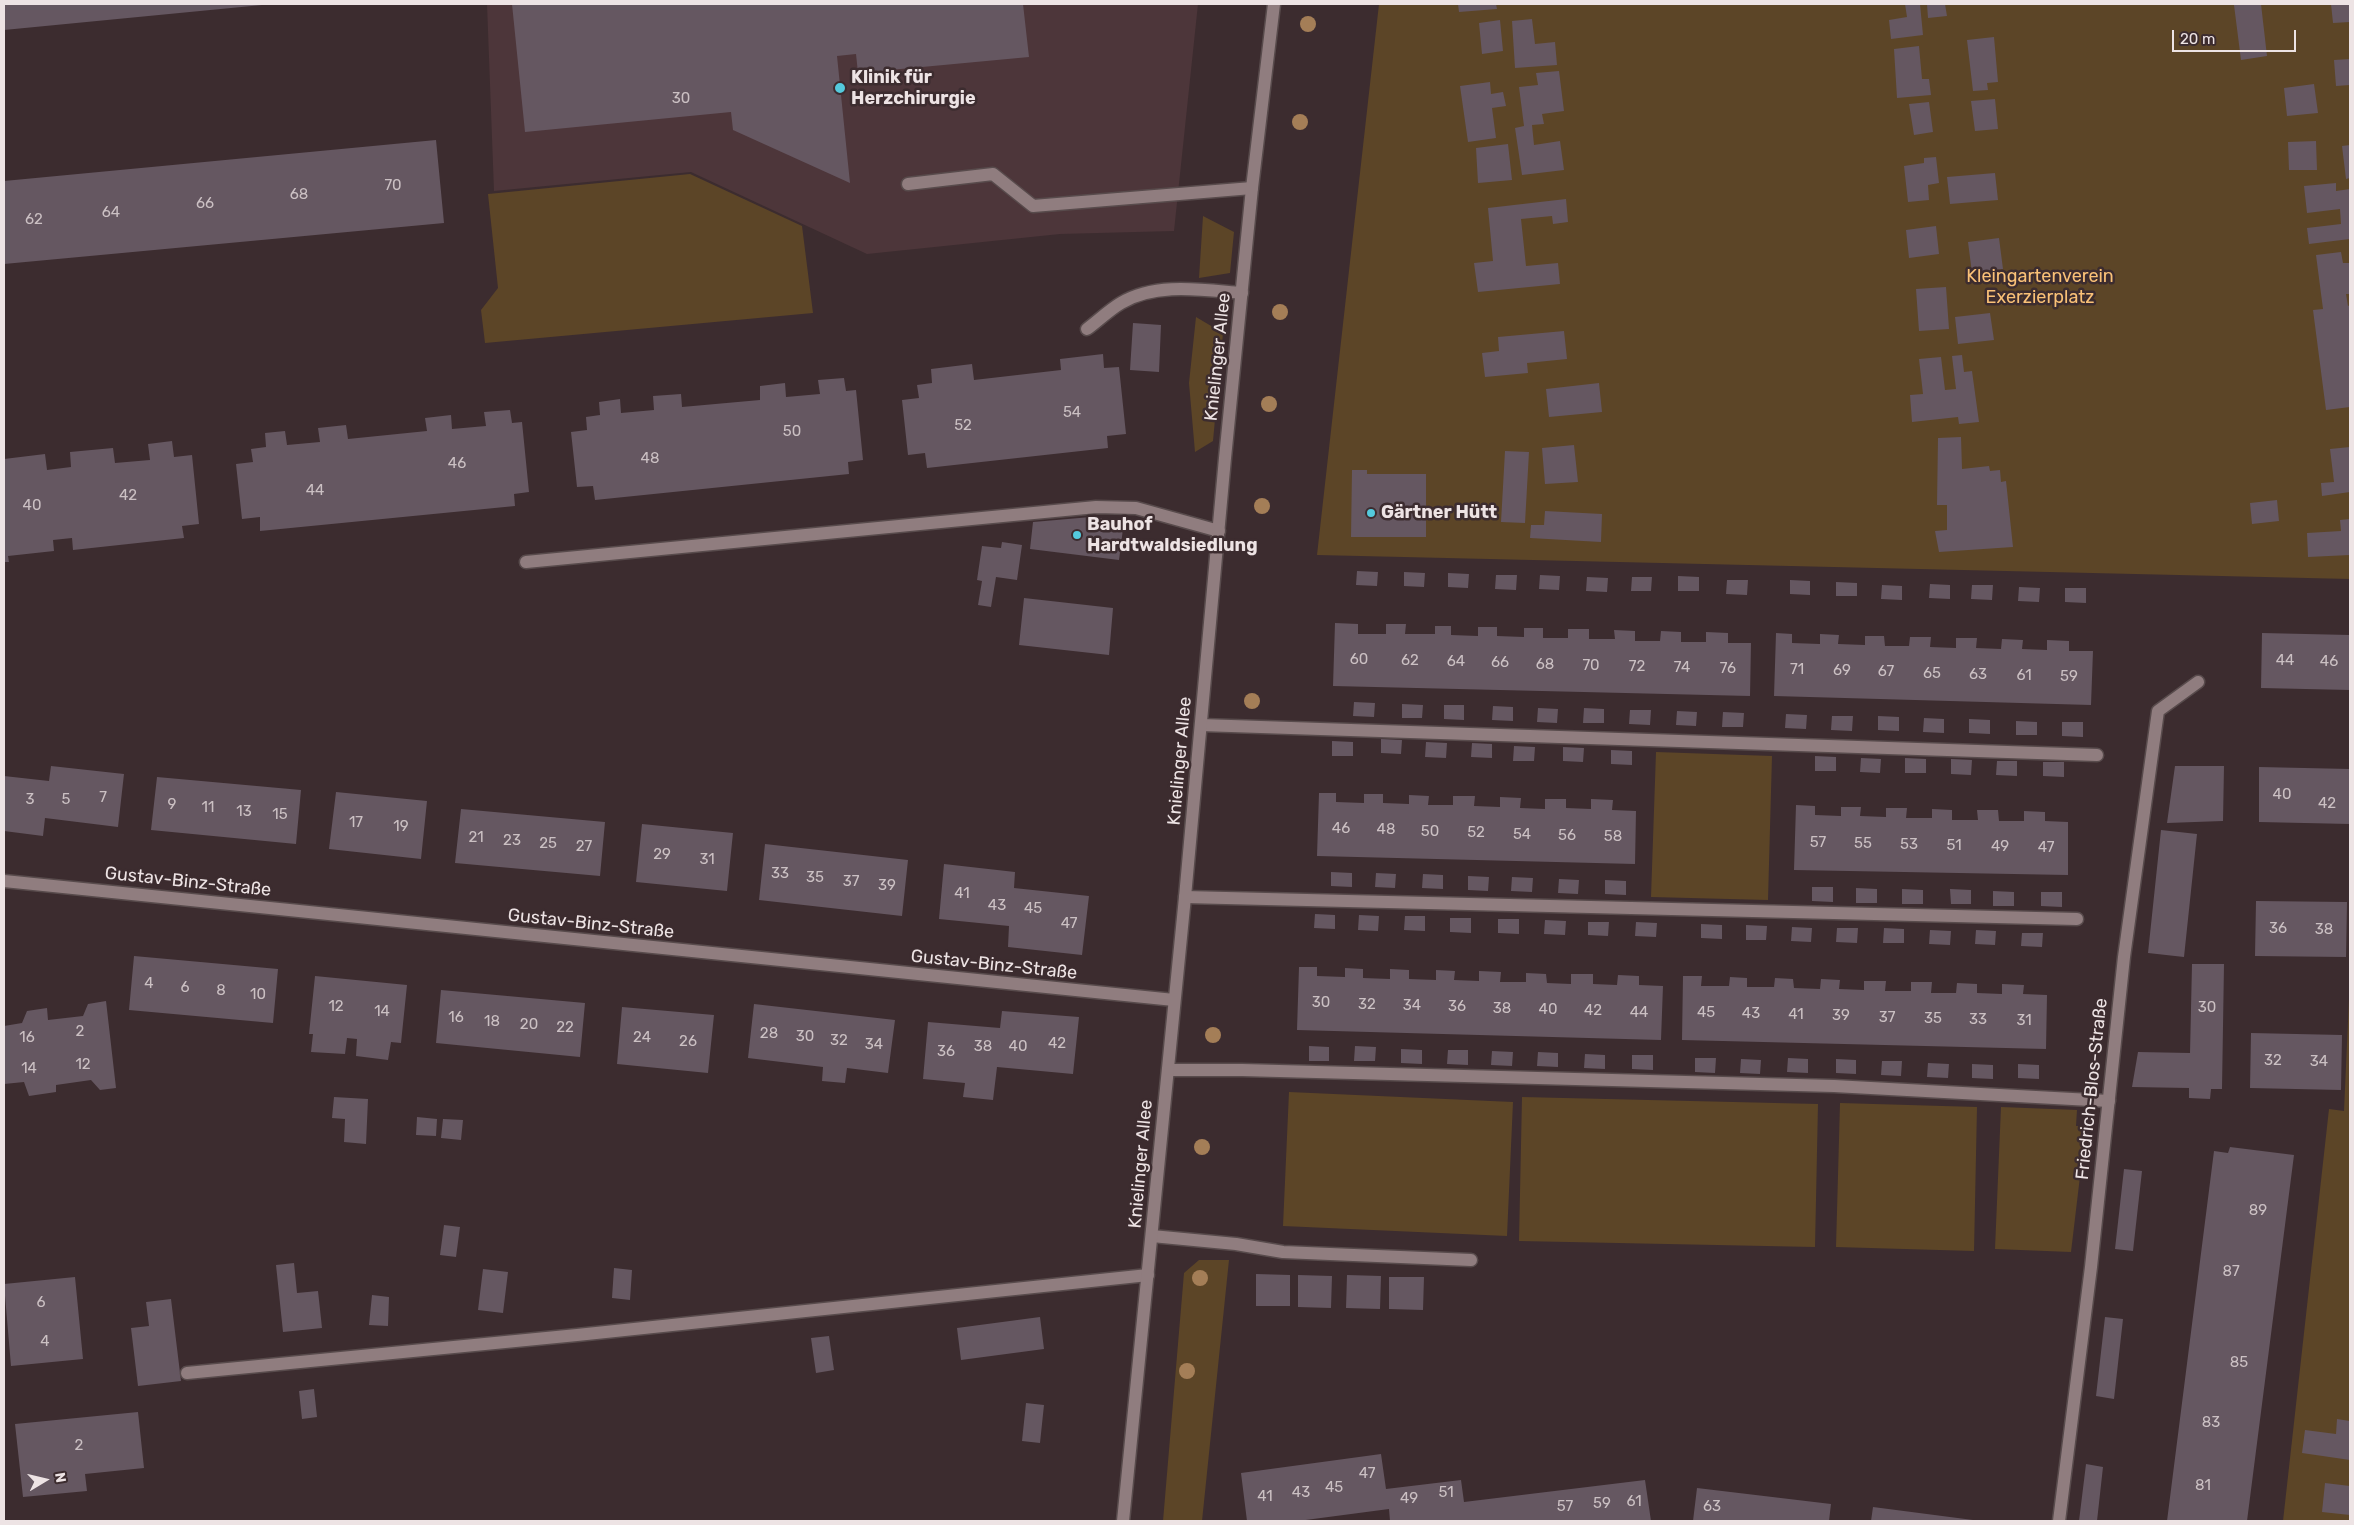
<!DOCTYPE html>
<html>
<head>
<meta charset="utf-8">
<style>
  body { margin:0 }
  #map { position:relative; width:2354px; height:1525px; overflow:hidden; background:#3c2c2f; font-family:Rubik,sans-serif }
  canvas { display:block }
  .frame { position:absolute; inset:0; border:5px solid #ede3e4; pointer-events:none }
  .north { position:absolute; left:20px; top:1455px; width:50px; height:50px; -webkit-text-stroke:4px #3c2c2f; paint-order:stroke; rotate:81deg; font-size:14px; font-weight:700; line-height:20px; text-align:center; color:#ede3e4 }
  .north::after { content:''; display:block; margin:auto; width:18px; height:22px; background:#ede3e4; clip-path:polygon(50% 0,100% 100%,50% 72%,0 100%) }
  .scale { position:absolute; left:2172px; top:30px; width:124px; height:22px; box-sizing:border-box; border:2px solid #ede3e4; border-top:0; padding-left:6px; font-size:15px; line-height:18px; white-space:nowrap; color:#ede3e4; -webkit-text-stroke:4px #3c2c2f; paint-order:stroke }
</style>
</head>
<body>
<div id="map">
<canvas width="2354" height="1525"></canvas>
<div class="frame"></div>
<div class="north">N</div>
<div class="scale">20 m</div>
</div>
<script>
const ctx = document.querySelector('canvas').getContext('2d');
ctx.lineJoin = 'round';
function paint(path, color) {
  ctx.fillStyle = color;
  ctx.fill(path, 'evenodd');
}
function strokePath(path, color, width, dash) {
  ctx.strokeStyle = color;
  ctx.lineWidth = width;
  ctx.lineCap = dash ? 'butt' : 'round';
  ctx.setLineDash(dash || []);
  ctx.stroke(path);
}
function label(font, color, halo, rows, align = 'center') {
  ctx.font = font + ' Rubik,sans-serif';
  ctx.lineWidth = 5;
  ctx.setLineDash([]);
  ctx.textBaseline = 'middle';
  ctx.strokeStyle = halo;
  ctx.fillStyle = color;
  for (const [text, x, y, turn = 0] of rows) {
    ctx.save();
    ctx.translate(x, y);
    ctx.rotate((+turn || 0) * Math.PI / 180);
    ctx.textAlign = isNaN(turn) ? turn : align;
    if (halo) ctx.strokeText(text, 0, 0);
    ctx.fillText(text, 0, 0);
    ctx.restore();
  }
}
paint(new Path2D(`
  M487,4H1198L1174,231L1060,234L867,254L691,172L494,191Z`), '#4d363a');
paint(new Path2D(`
  M1379,4H2350V579L1317,555Z
  M690,174L802,226L813,313L485,343L481,310L498,288L488,194Z
  M1203,216L1234,232L1230,273L1199,278Z
  M1196,317L1223,333L1213,441L1195,452L1189,383Z
  M1656,752L1772,756L1768,900L1651,897Z
  M2350,976V1521H2283L2329,1109L2344,1111Z
  M1289,1092L1513,1102L1507,1236L1283,1226Z
  M1522,1097L1818,1104L1815,1247L1519,1241Z
  M1840,1103L1977,1107L1974,1251L1836,1247Z
  M2001,1107L2077,1110L2076,1126H2086L2071,1252L1995,1249Z
  M1199,1260H1229L1202,1521H1163L1184,1273Z`), '#5c4527');
paint(new Path2D(`
  M4,4H262V5L4,30Z
  M512,4H1023L1029,57L858,73L856,54L837,56L850,183L733,130L731,112L525,132Z
  M1458,4H1496L1497,9L1459,12Z
  M1905,4H1920L1923,35L1891,39L1889,20L1907,17Z
  M1927,4H1945L1947,16L1928,18Z
  M2261,4L2267,56L2241,60L2234,5Z
  M2331,4H2350V22L2333,23Z
  M1532,19L1535,44L1555,42L1557,65L1515,68L1512,21Z
  M1500,20L1503,51L1482,54L1479,23Z
  M1994,37L1998,82L1987,83L1988,90L1973,91L1967,40Z
  M1919,46L1922,79H1929L1931,95L1897,98L1894,49Z
  M2350,59V85L2336,86L2334,60Z
  M1559,71L1564,111L1542,114L1544,124L1532,125L1534,145L1560,141L1564,170L1522,175L1515,128L1524,126L1519,87L1538,85L1536,73Z
  M1490,82L1491,94L1503,92L1506,106L1492,108L1496,138L1468,142L1460,86Z
  M2314,84L2318,113L2287,116L2284,88Z
  M1995,99L1998,129L1975,131L1971,101Z
  M1929,102L1933,132L1914,135L1909,104Z
  M436,140L444,223L4,264V181Z
  M2316,141L2317,170H2289L2288,142Z
  M1508,144L1512,180L1478,183L1476,148Z
  M2350,145V178L2346,179L2342,146Z
  M1936,157L1939,183L1928,185L1929,200L1908,202L1904,166L1924,163V158Z
  M1995,173L1998,200L1950,204L1947,177Z
  M2336,183V191L2350,189V239L2309,244L2307,228L2341,224L2340,209L2307,213L2304,186Z
  M1566,199L1568,222L1553,224L1552,216L1521,219L1526,266L1558,263L1560,284L1478,292L1474,263L1493,261L1488,208Z
  M1936,226L1939,254L1909,258L1906,230Z
  M1999,238L2003,269L1972,273L1968,242Z
  M2341,252L2343,263H2350V294H2346L2348,306L2350,305V407L2326,410L2313,310L2323,309L2316,255Z
  M1946,287L1949,329L1919,331L1916,289Z
  M1990,313L1994,340L1958,344L1955,317Z
  M1133,323L1161,325L1159,372L1130,370Z
  M1564,331L1567,359L1527,363L1528,373L1485,377L1482,353L1499,351L1498,337Z
  M1103,354L1104,368L1119,367L1126,434L1107,436L1108,448L927,468L925,453L908,455L902,400L919,398L917,385L932,383L931,369L972,364L974,380L1061,370L1060,359Z
  M1962,355L1964,372L1972,371L1979,422L1959,424L1958,417L1912,422L1910,395L1923,394L1919,359L1941,357L1945,390L1956,389L1952,356Z
  M844,378L846,391L856,390L863,460L848,462L849,474L595,500L593,486L577,487L571,432L587,430L586,417L600,415L599,402L620,399L621,413L654,410L653,396L681,394L682,407L760,400V386L785,383L786,397L820,394L818,380Z
  M1599,383L1602,412L1549,417L1546,389Z
  M510,410L512,423L522,422L529,492L514,494L515,506L260,531V517L242,519L236,464L253,462L251,449L266,447L265,433L285,431L287,445L320,442L318,428L346,425L348,439L427,431L425,418L451,415L452,429L486,426L484,412Z
  M1961,437L1962,469L1989,466L1990,471L2000,470L2001,482L2006,481L2013,547L1939,552L1935,531L1947,530V505H1937L1938,438Z
  M172,441L174,457L192,455L199,524L182,526L184,538L73,550L72,538L53,540L54,551L8,556L9,562H4V459L45,454L47,470L71,467L70,452L113,448L115,463L150,460L148,444Z
  M1574,445L1578,482L1545,484L1542,448Z
  M2350,447V492L2322,496L2321,483L2334,482L2330,449Z
  M1505,451L1529,452L1525,523L1501,522Z
  M1352,470H1367V474H1426V537H1351Z
  M2277,500L2279,521L2252,524L2250,503Z
  M1545,511L1602,514L1601,542L1530,538L1531,525H1544Z
  M1091,517L1124,521L1119,560L1030,549L1033,522Z
  M2350,519V555L2308,557L2307,533L2341,531L2340,520Z
  M1002,542L1022,545L1017,580L996,577L991,607L978,605L982,581L977,580L982,546L1001,548Z
  M1357,571L1378,572L1377,586L1356,585Z
  M1404,572L1425,573L1424,587L1404,586Z
  M1448,573L1469,574L1468,588L1448,587Z
  M1496,575H1517L1516,590L1495,589Z
  M1540,575L1560,576L1559,590L1539,589Z
  M1678,576L1699,577V591H1678Z
  M1587,577L1608,578L1607,592L1586,591Z
  M1632,577H1652L1651,591H1631Z
  M1727,580H1748L1747,595L1726,594Z
  M1790,580L1810,581V595L1790,594Z
  M1836,582L1857,583V596H1836Z
  M1930,584L1950,585V599L1929,598Z
  M1882,585L1902,586V600L1881,599Z
  M1972,585H1993L1992,600L1971,599Z
  M2019,587L2040,588L2039,602L2018,601Z
  M2065,588H2086V603L2065,602Z
  M1024,598L1113,608L1109,655L1019,645Z
  M1335,623L1358,624V634H1386V624H1406L1405,634H1435V626H1451V635L1478,636V627H1497V636L1524,637V628H1543V638H1568V629H1589V639H1615L1614,630L1635,631V641H1660L1661,631L1681,632V642H1706V632L1728,633V643H1751L1750,696L1333,686Z
  M1776,633L1792,634V643L1820,644V634L1839,635L1838,644L1865,645V636H1884L1885,646H1909L1910,637H1931L1930,647L1956,648V638H1977L1976,648L2001,649L2002,639L2023,640L2022,649L2047,650V640L2069,641V651H2093L2091,705L1774,696Z
  M2262,633L2350,635V690L2261,688Z
  M1354,702L1375,703L1374,717L1353,716Z
  M1402,704L1423,705L1422,718H1402Z
  M1444,705H1464V720L1444,719Z
  M1493,706L1513,707V721L1492,720Z
  M1538,708L1558,709L1557,723L1537,722Z
  M1584,708L1604,709V723H1583Z
  M1630,710H1651L1650,725L1629,724Z
  M1677,711L1697,712L1696,726L1676,725Z
  M1723,712L1744,713L1743,727H1722Z
  M1786,714L1807,715L1806,729L1785,728Z
  M1832,716H1853L1852,731L1831,730Z
  M1878,716L1899,717V731L1878,730Z
  M1924,718L1944,719V733L1923,732Z
  M1969,719L1990,720V734L1969,733Z
  M2016,721L2037,722V735H2016Z
  M2062,722H2083V737L2062,736Z
  M1381,739L1402,740L1401,754L1381,753Z
  M1332,741L1353,742V756H1332Z
  M1426,742L1447,743L1446,758L1425,757Z
  M1472,743L1492,744V758L1471,757Z
  M1514,746L1535,747L1534,761H1513Z
  M1563,747L1584,748L1583,762L1563,761Z
  M1611,750L1632,751V765L1611,764Z
  M1815,756L1836,757V771H1815Z
  M1861,758L1881,759L1880,773L1860,772Z
  M1905,758L1926,759V773H1905Z
  M1951,759L1972,760L1971,775L1951,774Z
  M1997,761H2017V776L1996,775Z
  M2043,762H2064V777L2043,776Z
  M51,766L124,774L118,827L45,818L43,836L4,831V776L49,781Z
  M2175,766H2224L2223,821L2167,823Z
  M2259,767L2350,769V824L2259,822Z
  M157,777L301,790L296,844L151,830Z
  M336,792L427,801L421,859L329,849Z
  M1319,793H1336V802L1364,803V794H1383V803L1409,804V795L1429,796L1428,805H1453V796H1475L1474,806L1500,807V797L1521,798L1520,808L1545,809V799H1566V808L1591,809V799L1613,800L1612,810L1636,811L1635,864L1317,856Z
  M1796,805L1815,806V815L1841,816V807H1861L1860,816L1886,817V808H1907L1906,818H1932V809L1952,810V820H1978L1977,810H1998L1999,821H2024V811L2045,812V821L2068,822V875L1794,870Z
  M461,809L605,822L600,876L455,863Z
  M642,824L733,833L727,891L636,882Z
  M2161,830L2197,834L2184,957L2148,953Z
  M765,844L908,860L902,916L759,900Z
  M944,864L1015,872L1014,888L1089,896L1082,955L1008,947L1009,926L939,919Z
  M1331,872L1352,873V887L1331,886Z
  M1376,873L1396,874L1395,888L1375,887Z
  M1423,874L1443,875V889L1422,888Z
  M1468,876L1489,877L1488,891L1468,890Z
  M1512,877L1533,878L1532,892L1511,891Z
  M1559,879L1579,880L1578,894L1558,893Z
  M1605,880L1626,881V895L1605,894Z
  M1812,887H1833V902L1812,901Z
  M1856,888L1877,889V903H1856Z
  M1902,889L1923,890V904H1902Z
  M1950,889L1971,890V904H1951Z
  M1993,891L2014,892V906H1993Z
  M2041,892H2062V907L2041,906Z
  M2256,901L2347,902L2346,957L2255,956Z
  M1315,914L1335,915V929L1314,928Z
  M1359,915L1379,916L1378,931L1358,930Z
  M1405,916H1425V931L1404,930Z
  M1450,918H1471V933L1450,932Z
  M1498,919H1519V934L1498,933Z
  M1545,920L1566,921L1565,935L1544,934Z
  M1588,922H1609L1608,936L1588,935Z
  M1636,922L1657,923L1656,937L1635,936Z
  M1701,924L1722,925V939L1701,938Z
  M1746,925L1767,926L1766,940H1746Z
  M1792,927L1812,928L1811,942L1791,941Z
  M1837,928H1858L1857,943L1836,942Z
  M1884,928L1904,929V943H1883Z
  M1930,930L1951,931L1950,945L1929,944Z
  M1976,930L1996,931L1995,945L1975,944Z
  M2022,933H2043L2042,947L2021,946Z
  M134,956L278,969L273,1023L129,1010Z
  M2192,964H2224L2222,1089H2211L2210,1099L2189,1098V1088L2132,1087L2138,1052L2190,1053Z
  M1299,967H1317V976L1345,977V968L1363,969V978L1390,979V969L1409,970V979L1436,980V970L1455,971L1454,980L1479,981V971L1501,972L1500,982H1526V973L1546,974L1547,983L1571,984V974H1593V984L1617,985L1618,975L1639,976V985L1663,986L1661,1040L1297,1030Z
  M315,976L407,985L401,1043L391,1042L388,1060L356,1056L357,1039L347,1038L345,1054L311,1052L313,1034H309Z
  M1683,976H1702L1701,986H1729L1730,977L1747,978V987H1774L1775,978L1793,979L1794,988L1820,989L1821,979L1840,980L1839,989L1864,990V981H1886L1885,991H1911V982H1932L1931,993H1956L1957,983L1977,984V993L2002,994V984L2024,985L2023,994L2047,995L2046,1049L1682,1040Z
  M441,990L585,1003L580,1057L436,1043Z
  M106,1001L116,1088L100,1090L91,1080L56,1085V1092L29,1096L24,1082L4,1084V1026L22,1023L27,1011L47,1008L48,1020L83,1016L88,1004Z
  M754,1004L895,1020L888,1073L847,1068L845,1083L822,1081L823,1067L748,1058Z
  M622,1007L714,1015L708,1073L617,1064Z
  M1002,1011L1079,1017L1073,1074L997,1067L993,1100L963,1097L965,1083L923,1079L928,1022L1000,1028Z
  M2251,1033L2342,1035L2341,1090L2250,1088Z
  M1309,1046L1329,1047V1061H1309Z
  M1355,1046L1376,1047L1375,1061H1354Z
  M1401,1049L1422,1050V1064L1401,1063Z
  M1448,1050H1468V1065L1447,1064Z
  M1492,1051L1513,1052L1512,1066L1491,1065Z
  M1538,1052L1558,1053V1067L1537,1066Z
  M1585,1054L1605,1055V1069L1584,1068Z
  M1632,1055H1653V1070L1632,1069Z
  M1695,1058H1716L1715,1073L1695,1072Z
  M1788,1058L1808,1059V1073L1787,1072Z
  M1741,1059L1761,1060L1760,1074L1740,1073Z
  M1836,1059L1856,1060V1074L1836,1073Z
  M1882,1061H1902L1901,1076L1881,1075Z
  M1928,1063L1949,1064L1948,1078L1927,1077Z
  M1972,1064L1993,1065V1079L1972,1078Z
  M2018,1064L2039,1065V1079L2018,1078Z
  M334,1097L368,1099L366,1144L344,1142L345,1119L332,1118Z
  M417,1117L437,1119L436,1136L416,1135Z
  M443,1119L463,1120L461,1140L441,1138Z
  M2230,1147L2294,1155L2247,1521H2167L2214,1151L2228,1153Z
  M2124,1169L2142,1171L2133,1251L2115,1249Z
  M444,1225L460,1227L456,1257L440,1255Z
  M294,1263L297,1293L318,1291L322,1328L283,1332L276,1265Z
  M614,1268L632,1270L630,1300L612,1298Z
  M483,1269L508,1272L503,1313L478,1310Z
  M1256,1274L1290,1275V1306H1256Z
  M1298,1275L1332,1276L1331,1308L1298,1307Z
  M1347,1275L1381,1276L1380,1309L1346,1308Z
  M75,1277L83,1359L11,1366L4,1284Z
  M1389,1277H1424L1423,1310L1389,1309Z
  M372,1295L389,1297L388,1326L369,1325Z
  M171,1299L181,1381L138,1386L131,1328L149,1326L146,1302Z
  M1040,1317L1044,1349L961,1360L957,1328Z
  M2105,1317L2123,1319L2114,1399L2096,1396Z
  M829,1336L834,1370L816,1373L811,1338Z
  M314,1389L317,1417L302,1419L299,1391Z
  M1026,1403L1044,1405L1040,1443L1022,1441Z
  M138,1412L144,1468L85,1474L87,1491L23,1497L15,1424Z
  M2337,1419L2350,1421V1460L2302,1453L2305,1430L2336,1434Z
  M1381,1454L1386,1489L1461,1480L1464,1502L1645,1480L1651,1521H1390L1389,1509L1298,1521H1247L1241,1473Z
  M2086,1464L2103,1467L2097,1521H2079Z
  M2325,1483L2350,1486V1515L2322,1512Z
  M1697,1488L1831,1504L1829,1521H1693Z
  M1873,1507L1973,1520V1521H1871Z`), '#655761');
const lane = new Path2D(`
  M908,184L993,174L1033,206L1252,188
  M1087,329C1098,321 1109,310 1121,303C1156,282 1203,290 1242,293
  M526,562L1096,507L1136,508L1219,531
  M1201,725L2097,755
  M1185,897L2077,919
  M1168,1070H1242L1834,1086L2109,1101
  M1152,1236L1236,1244L1283,1252L1471,1260
  M187,1373L577,1335L1148,1275`);
const street = new Path2D(`
  M4,881L1174,1000
  M1123,1521L1185,897L1225,458L1252,188L1274,4
  M2059,1521L2091,1267L2124,957L2158,711L2198,682`);
strokePath(lane, '#584b4c', 15);
strokePath(street, '#584b4c', 15);
strokePath(lane, '#907d7f', 12);
strokePath(street, '#907d7f', 12);
ctx.fillStyle = '#a47e57';
for (const [x, y] of [
  [1308,24],
  [1300,122],
  [1280,312],
  [1269,404],
  [1262,506],
  [1252,701],
  [1213,1035],
  [1202,1147],
  [1200,1278],
  [1187,1371]
]) {
  ctx.beginPath();
  ctx.arc(x, y, 8, 0, 2 * Math.PI);
  ctx.fill();
}
for (const [x, y, r, color] of [
  [840,88,6,"#54cadd"],
  [1371,513,5,"#54cadd"],
  [1077,535,5,"#54cadd"]
]) {
  const dot = new Path2D();
  dot.arc(x, y, r, 0, 2 * Math.PI);
  ctx.fillStyle = color;
  ctx.fill(dot);
  strokePath(dot, '#3c2c2f', 2);
}
label('15px', '#cbc0c3', null, [
  ["30",681,99],
  ["70",393,186],
  ["68",299,195],
  ["66",205,204],
  ["64",111,213],
  ["62",34,220],
  ["54",1072,413],
  ["52",963,426],
  ["50",792,432],
  ["48",650,459],
  ["46",457,464],
  ["44",315,491],
  ["42",128,496],
  ["40",32,506],
  ["60",1359,660],
  ["62",1410,661],
  ["44",2285,661],
  ["64",1456,662],
  ["46",2329,662],
  ["66",1500,663],
  ["68",1545,665],
  ["70",1591,666],
  ["72",1637,667],
  ["74",1682,668],
  ["76",1728,669],
  ["71",1797,670],
  ["69",1842,671],
  ["67",1886,672],
  ["65",1932,674],
  ["63",1978,675],
  ["61",2024,676],
  ["59",2069,677],
  ["40",2282,795],
  ["7",103,798],
  ["3",30,800],
  ["5",66,800],
  ["42",2327,804],
  ["9",172,805],
  ["11",208,808],
  ["13",244,812],
  ["15",280,815],
  ["17",356,823],
  ["19",401,827],
  ["46",1341,829],
  ["48",1386,830],
  ["50",1430,832],
  ["52",1476,833],
  ["54",1522,835],
  ["56",1567,836],
  ["58",1613,837],
  ["21",476,838],
  ["23",512,841],
  ["57",1818,843],
  ["25",548,844],
  ["55",1863,844],
  ["53",1909,845],
  ["51",1954,846],
  ["27",584,847],
  ["49",2000,847],
  ["47",2046,848],
  ["29",662,855],
  ["31",707,860],
  ["33",780,874],
  ["35",815,878],
  ["37",851,882],
  ["39",887,886],
  ["41",962,894],
  ["43",997,906],
  ["45",1033,909],
  ["47",1069,924],
  ["36",2278,929],
  ["38",2324,930],
  ["4",149,984],
  ["6",185,988],
  ["8",221,991],
  ["10",258,995],
  ["30",1321,1003],
  ["32",1367,1005],
  ["34",1412,1006],
  ["12",336,1007],
  ["36",1457,1007],
  ["30",2207,1008],
  ["38",1502,1009],
  ["40",1548,1010],
  ["42",1593,1011],
  ["14",382,1012],
  ["44",1639,1013],
  ["45",1706,1013],
  ["43",1751,1014],
  ["41",1796,1015],
  ["39",1841,1016],
  ["16",456,1018],
  ["37",1887,1018],
  ["35",1933,1019],
  ["33",1978,1020],
  ["31",2024,1021],
  ["18",492,1022],
  ["20",529,1025],
  ["22",565,1028],
  ["2",80,1032],
  ["28",769,1034],
  ["30",805,1037],
  ["16",27,1038],
  ["24",642,1038],
  ["32",839,1041],
  ["26",688,1042],
  ["42",1057,1044],
  ["34",874,1045],
  ["38",983,1047],
  ["40",1018,1047],
  ["36",946,1052],
  ["32",2273,1061],
  ["34",2319,1062],
  ["12",83,1065],
  ["14",29,1069],
  ["89",2258,1211],
  ["87",2231,1272],
  ["6",41,1303],
  ["4",45,1342],
  ["85",2239,1363],
  ["83",2211,1423],
  ["2",79,1446],
  ["47",1367,1474],
  ["81",2203,1486],
  ["45",1334,1488],
  ["43",1301,1493],
  ["51",1446,1493],
  ["41",1265,1497],
  ["49",1409,1499],
  ["61",1634,1502],
  ["59",1602,1504],
  ["57",1565,1507],
  ["63",1712,1507]
]);
label('bold 18px', '#ede3e4', '#3c2c2f', [
  ["Klinik für",851,78],
  ["Herzchirurgie",851,99],
  ["Gärtner Hütt",1381,513],
  ["Bauhof",1087,525],
  ["Hardtwaldsiedlung",1087,546]
], 'left');
label('18px', '#fac177', '#3c2c2f', [
  ["Kleingartenverein",2040,277],
  ["Exerzierplatz",2040,298]
]);
label('18px', '#ede3e4', '#3c2c2f', [
  ["Knielinger Allee",1218,357,-84],
  ["Knielinger Allee",1180,761,-85],
  ["Gustav-Binz-Straße",188,882,6],
  ["Gustav-Binz-Straße",591,924,6],
  ["Gustav-Binz-Straße",994,965,6],
  ["Friedrich-Blos-Straße",2092,1089,-84],
  ["Knielinger Allee",1141,1164,-85]
]);
</script>
</body>
</html>
